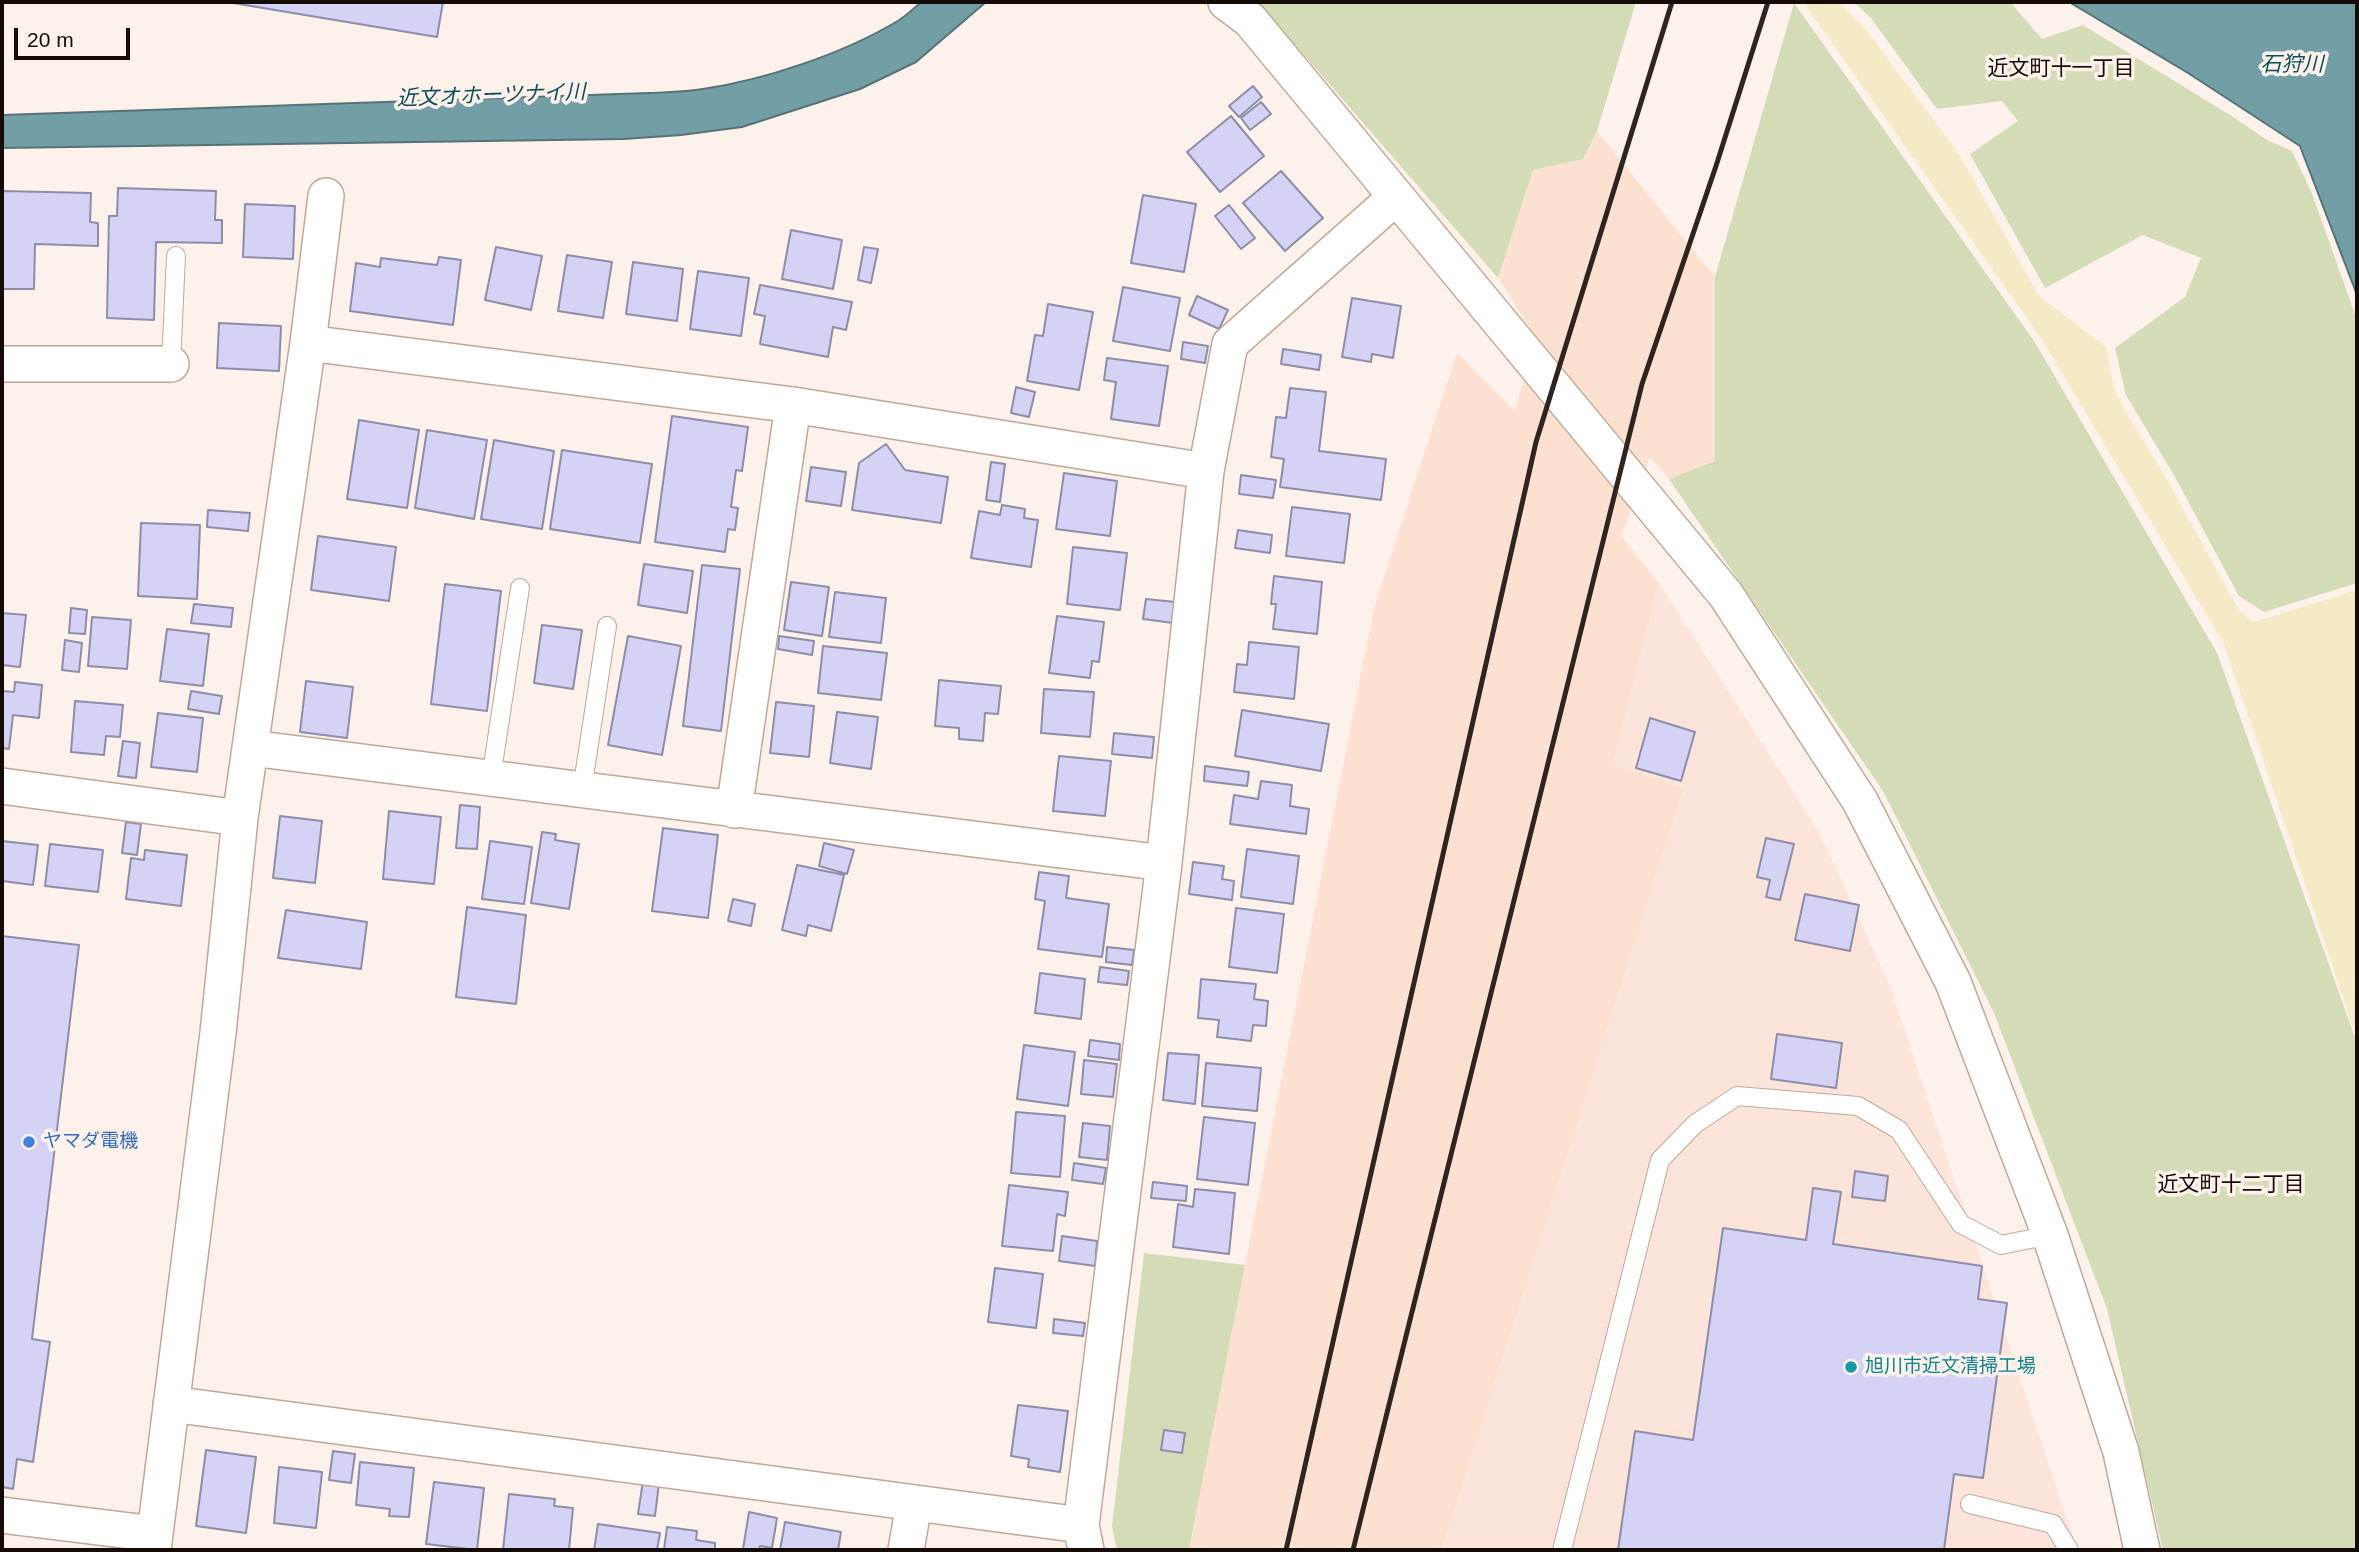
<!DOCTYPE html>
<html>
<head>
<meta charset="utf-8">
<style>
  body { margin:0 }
  #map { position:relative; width:2359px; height:1552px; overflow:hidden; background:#fdf1eb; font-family:Arial,sans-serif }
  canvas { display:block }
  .frame { position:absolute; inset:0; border:4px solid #150c07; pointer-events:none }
  .scale { position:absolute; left:14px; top:28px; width:116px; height:32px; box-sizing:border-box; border:4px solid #150c07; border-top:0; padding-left:9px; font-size:21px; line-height:24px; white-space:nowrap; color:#150c07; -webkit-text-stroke:5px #fdf1eb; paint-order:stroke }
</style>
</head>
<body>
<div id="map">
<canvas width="2359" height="1552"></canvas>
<div class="frame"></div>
<div class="scale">20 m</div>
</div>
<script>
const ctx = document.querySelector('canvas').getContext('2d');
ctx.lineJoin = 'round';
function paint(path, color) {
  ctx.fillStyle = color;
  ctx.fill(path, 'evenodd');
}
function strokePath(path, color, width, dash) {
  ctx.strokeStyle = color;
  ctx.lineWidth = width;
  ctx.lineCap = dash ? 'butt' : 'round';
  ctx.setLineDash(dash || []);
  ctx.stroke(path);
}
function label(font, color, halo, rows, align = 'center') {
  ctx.font = font + ' Arial,"Noto Sans JP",sans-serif';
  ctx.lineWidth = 7;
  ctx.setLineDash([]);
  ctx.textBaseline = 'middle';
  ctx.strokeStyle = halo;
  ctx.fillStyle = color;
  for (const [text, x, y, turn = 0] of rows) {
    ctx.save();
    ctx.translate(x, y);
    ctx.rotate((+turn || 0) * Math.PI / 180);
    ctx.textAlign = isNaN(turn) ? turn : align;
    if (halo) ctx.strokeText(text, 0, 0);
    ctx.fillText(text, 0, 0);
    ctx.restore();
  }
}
paint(new Path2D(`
  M1659,583L1819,832L1890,986L2077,1550H1442L1684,788L1613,765Z`), '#fde4da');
paint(new Path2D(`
  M1597,131L1715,277V461L1669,479L1650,457L1621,536L1659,583L1613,765L1684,788L1442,1550H1189L1374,608L1457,353L1515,411L1535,335L1498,278L1533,170L1583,159Z`), '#fde1d0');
paint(new Path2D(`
  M1254,2H1636L1597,131L1583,159L1533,170L1498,278L1264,9Z
  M1854,2H2010L2042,39L2083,25L2230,115L2267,140L2292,151L2311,191L2357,320V583L2264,612L2239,596L2175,477L2126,395L2115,348L2185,297L2201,258L2143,235L2045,288L1970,154L2018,121L2002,101L1937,109L1871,18Z
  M1794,3L2034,341L2217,653L2357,1043V1550H2163L2107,1309L1994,1013L1883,791L1669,479L1715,461V277Z
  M1144,1253L1245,1265L1189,1550H1117L1112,1526Z`), '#d3dbb7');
paint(new Path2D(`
  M1803,2H1839L1864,27L1959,154L2039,296L2106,347L2115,393L2170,485L2240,612L2254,622L2357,590V1039L2224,644L2041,338Z`), '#f4eac5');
const water = new Path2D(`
  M921,2H986L916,62L860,89L742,127L681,135L624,139L2,148V115L649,93C667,92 685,92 703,89C764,80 842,54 896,22C905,17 913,9 921,2Z
  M2069,2H2357V295L2300,146L2188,73Z`);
paint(water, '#729ea5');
strokePath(water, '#567276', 2);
const building = new Path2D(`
  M227,2H443L437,37Z
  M1253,86L1262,97L1239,117L1229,106Z
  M1261,102L1271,114L1250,130L1241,118Z
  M1231,116L1264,156L1220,192L1187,152Z
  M1281,171L1323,218L1285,251L1243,203Z
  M118,188L216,191L215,220H222V243L156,242L154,320L107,318L109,216H117Z
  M2,191L91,193L90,222L98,223V246L35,244L34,289H3Z
  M1143,195L1196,204L1184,272L1131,263Z
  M245,204L295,206L293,259L243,257Z
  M1229,205L1255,238L1241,249L1215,216Z
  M791,230L842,240L833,289L782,279Z
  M496,247L542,256L531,310L485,300Z
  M864,247L878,249L871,283L858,280Z
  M567,255L612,262L603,318L558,311Z
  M439,257L461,260L453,325L350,311L356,263L380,267L381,258L437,265Z
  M633,262L683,269L677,321L626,314Z
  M698,271L749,278L741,336L690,329Z
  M760,285L852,302L846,330L833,327L828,357L760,344L765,316L754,314Z
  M1123,287L1180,298L1170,351L1113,341Z
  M1197,296L1228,310L1219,329L1189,315Z
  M1352,298L1401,306L1393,358L1372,354L1371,362L1342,357Z
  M1048,304L1093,312L1079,390L1027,381L1035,335L1043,336Z
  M219,323L281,326L279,371L217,368Z
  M1183,342L1208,346L1205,363L1181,359Z
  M1283,349L1321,355L1319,370L1281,364Z
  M1107,358L1168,366L1159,426L1111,419L1116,382L1104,380Z
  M1016,387L1035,392L1029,417L1011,413Z
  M1290,388L1326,392L1319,451L1386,459L1381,500L1280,487L1284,459L1271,457L1276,417L1286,418Z
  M672,416L748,427L742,471L736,470L731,507L738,508L735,530L728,529L725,552L655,542Z
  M359,420L419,430L407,508L347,499Z
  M427,430L487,440L474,519L415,508Z
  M494,440L554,451L542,529L481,519Z
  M886,444L905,470L948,477L941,523L852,510L859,463Z
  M562,450L652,464L640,543L550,529Z
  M991,462L1005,464L1000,502L986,500Z
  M811,467L846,472L841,506L806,501Z
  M1064,473L1117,481L1110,536L1056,529Z
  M1241,475L1276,480L1273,498L1239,494Z
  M1002,505L1025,509L1024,518L1038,520L1031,567L971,558L979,511L1000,515Z
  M1292,507L1350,514L1344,563L1286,556Z
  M208,510L250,513L248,531L207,527Z
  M141,523L200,525L197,599L138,596Z
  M1238,530L1272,535L1270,553L1235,548Z
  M318,536L396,547L389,601L311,590Z
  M1073,547L1127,553L1120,610L1067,604Z
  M644,564L693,571L687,613L638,605Z
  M702,565L740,569L721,731L683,726Z
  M1274,576L1322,582L1317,634L1273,629L1276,604H1271Z
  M791,582L829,587L822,636L784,630Z
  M445,584L501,591L487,711L431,704Z
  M835,592L886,598L881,643L829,637Z
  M1146,599L1175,602L1173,623L1143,619Z
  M194,604L233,608L231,627L191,623Z
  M71,608L87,610L85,634L69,633Z
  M2,613L26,615L20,667L2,665Z
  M1057,616L1104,622L1099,662L1092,661L1090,678L1049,673Z
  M92,617L131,620L127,669L88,666Z
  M542,625L582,630L573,689L534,683Z
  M167,629L209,634L203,686L160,681Z
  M628,636L681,646L662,755L608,745Z
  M779,636L814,641L812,655L778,649Z
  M65,640L82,643L79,672L62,670Z
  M1249,642L1299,647L1294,699L1234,692L1237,664L1247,665Z
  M823,646L887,653L881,700L818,693Z
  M939,680L1001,686L998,714L985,713L983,741L959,739V728L935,726Z
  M306,681L353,687L347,738L300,732Z
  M15,682L42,685L39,718L13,715L9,749L2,748V691L14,692Z
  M1044,689L1094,692L1090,737L1041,733Z
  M191,691L222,696L219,714L188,709Z
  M75,701L123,705L120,737L106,736L104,755L71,752Z
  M776,702L814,706L809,757L770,753Z
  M1242,710L1329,724L1321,771L1235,756Z
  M837,712L878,717L871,769L830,763Z
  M158,713L203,718L197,772L151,767Z
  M1650,718L1695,732L1681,781L1636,768Z
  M1114,733L1154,737L1152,758L1112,754Z
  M123,741L140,743L136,778L118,776Z
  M1059,756L1111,761L1105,816L1053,811Z
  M1205,766L1249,772L1247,786L1204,781Z
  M1261,781L1292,785L1290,806L1309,809L1306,834L1230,824L1234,795L1258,799Z
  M460,805L480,807L477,849L456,848Z
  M389,811L441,817L434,884L383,879Z
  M280,816L322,821L315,883L273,878Z
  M126,822L141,824L137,855L122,853Z
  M663,828L718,835L708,918L652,911Z
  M542,832L556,834L555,840L579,844L569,909L531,903Z
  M1766,838L1794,844L1780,900L1766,897L1770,880L1757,877Z
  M2,841L38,845L33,885L2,881Z
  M490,841L532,847L524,904L482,899Z
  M824,843L854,850L847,874L819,866Z
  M50,844L103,850L98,892L45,886Z
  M1247,849L1299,856L1293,904L1241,897Z
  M145,850L187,855L181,906L126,899L131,858L144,860Z
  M1193,862L1224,866L1222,879L1234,881L1232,900L1189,894Z
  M797,865L844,875L831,931L808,925L806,936L782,930Z
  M1039,872L1069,876L1066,898L1109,904L1102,957L1038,949L1045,901L1035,899Z
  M1805,894L1859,905L1850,951L1795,940Z
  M733,899L755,904L751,926L728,921Z
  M467,907L526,915L516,1004L456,997Z
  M1236,908L1284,914L1277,973L1229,967Z
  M286,910L367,922L361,969L278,958Z
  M2,936L79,945L32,1339L50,1342L33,1462L17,1459L13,1489L2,1487Z
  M1107,947L1134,950L1132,965L1106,962Z
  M1100,967L1129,971L1127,985L1098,982Z
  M1040,973L1085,979L1081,1019L1035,1013Z
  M1201,979L1256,984L1254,999L1268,1001L1266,1026L1253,1025L1251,1041L1217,1037L1219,1020L1198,1018Z
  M1777,1034L1842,1043L1836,1088L1771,1079Z
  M1090,1040L1120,1044L1119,1060L1088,1056Z
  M1024,1045L1075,1052L1068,1106L1017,1099Z
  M1168,1053L1199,1055L1195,1104L1163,1100Z
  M1084,1060L1117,1064L1113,1097L1081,1094Z
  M1206,1063L1261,1068L1257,1111L1202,1106Z
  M1016,1112L1065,1116L1060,1177L1011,1173Z
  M1204,1117L1255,1123L1248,1185L1197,1179Z
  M1083,1123L1110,1126L1107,1160L1079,1157Z
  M1074,1163L1106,1168L1103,1184L1072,1180Z
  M1855,1171L1888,1176L1885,1201L1852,1197Z
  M1153,1182L1187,1186L1186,1201L1151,1198Z
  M1009,1185L1068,1192L1065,1216L1057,1214L1053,1251L1002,1246Z
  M1813,1188L1841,1192L1833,1244L1982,1266L1978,1299L2007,1303L1983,1478L1954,1474L1944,1550H1618L1635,1431L1693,1440L1723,1228L1806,1240Z
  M1195,1189L1235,1193L1229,1254L1173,1247L1178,1204L1193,1207Z
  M1062,1236L1097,1241L1095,1266L1059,1261Z
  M995,1268L1043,1274L1036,1328L988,1322Z
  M1054,1319L1085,1323L1083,1336L1053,1333Z
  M1018,1405L1068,1411L1060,1472L1028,1467L1029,1459L1011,1456Z
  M1164,1430L1185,1433L1182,1453L1161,1450Z
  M206,1450L256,1457L246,1533L196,1526Z
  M333,1451L355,1454L351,1483L329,1480Z
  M360,1462L414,1468L409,1517L389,1516L390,1509L356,1505Z
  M279,1467L322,1472L316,1528L274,1523Z
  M643,1481L659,1483L655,1516L638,1514Z
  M434,1482L484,1488L477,1550L426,1544Z
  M509,1494L555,1499L554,1506L573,1508L569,1550H503Z
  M749,1512L777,1518L772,1548L760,1546L759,1550L743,1549Z
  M785,1522L841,1532L838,1550H780Z
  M598,1524L660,1533L657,1550H594Z
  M667,1527L697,1531L696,1540L715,1543V1550H664Z`);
paint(building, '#d4d3f6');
strokePath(building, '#8e8da7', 2);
const service = new Path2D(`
  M171,364L176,256
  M491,778L520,588
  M582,790L607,626
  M1970,1504L2053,1524L2069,1550
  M1562,1550L1660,1160L1695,1124L1737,1096L1858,1106L1899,1130L1961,1224L2001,1245L2050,1235`);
const minor = new Path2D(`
  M1226,2L1250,20L1726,595L1860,801L1953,982L2050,1235L2121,1452L2142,1550
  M308,343L793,405L1206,471
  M2,364H171
  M251,748L1164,863
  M2,786L240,818
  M734,810L793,405
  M171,1404L1081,1525
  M2,1515L155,1534
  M153,1550L218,1033L240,818L308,343L326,196
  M906,1550L914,1504
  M1086,1550L1081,1525L1164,863L1206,471L1230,344L1396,197`);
strokePath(service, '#c1a797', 20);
strokePath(minor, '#c1a797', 38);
strokePath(service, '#fff', 18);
strokePath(minor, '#fff', 35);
strokePath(new Path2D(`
  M1286,1550L1536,442L1672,2
  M1353,1550L1642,384L1716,166L1768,2`), '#2e2520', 5);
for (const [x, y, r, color] of [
  [29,1142,7,"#3f7fe0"],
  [1851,1367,7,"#0f9aa8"]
]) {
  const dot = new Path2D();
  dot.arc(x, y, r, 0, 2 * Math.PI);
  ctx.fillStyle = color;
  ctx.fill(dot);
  strokePath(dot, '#fdf1eb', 2.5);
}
label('19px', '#366cbe', '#fdf1eb', [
  ["ヤマダ電機",43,1142]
], 'left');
label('19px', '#0d838f', '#fdf1eb', [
  ["旭川市近文清掃工場",1865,1367]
], 'left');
label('italic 21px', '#0e4e57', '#fdf1eb', [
  ["石狩川",2292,65],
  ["近文オホーツナイ川",491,96,-2]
]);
label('21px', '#150c07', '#fdf1eb', [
  ["近文町十一丁目",2061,69],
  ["近文町十二丁目",2231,1185]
]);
</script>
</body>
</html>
